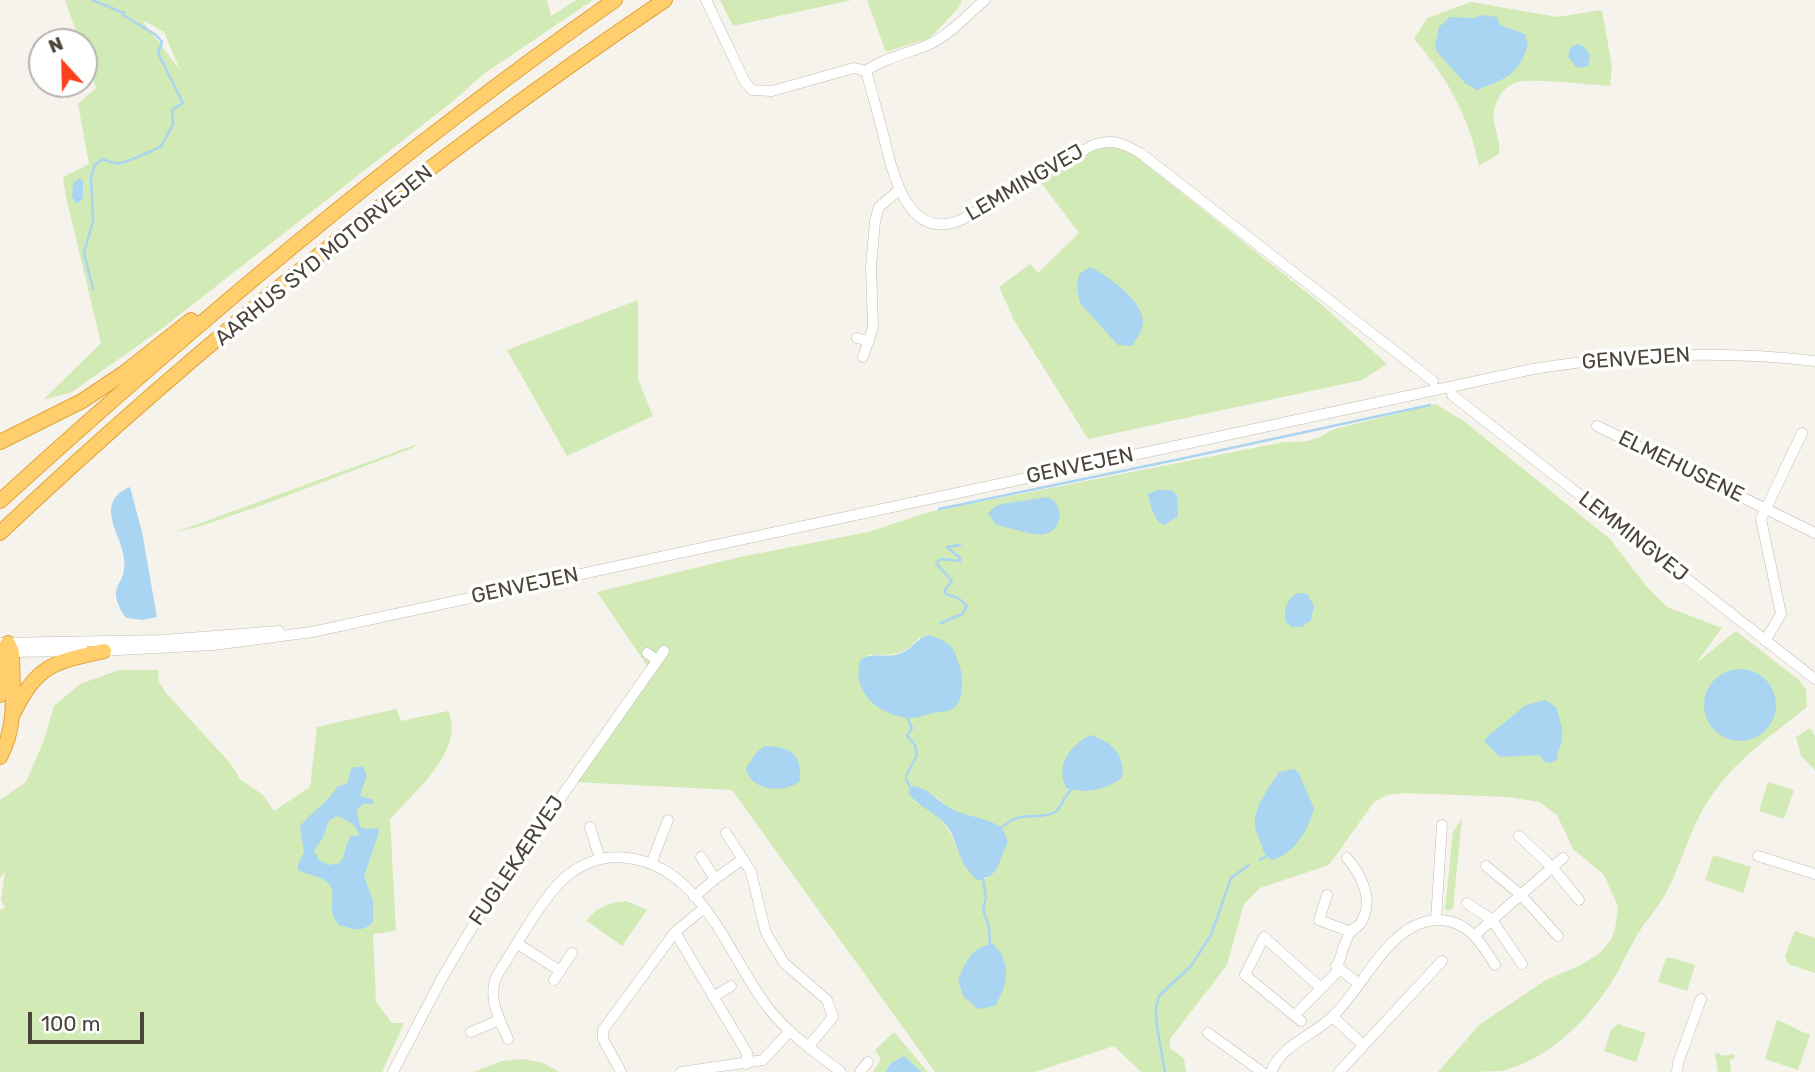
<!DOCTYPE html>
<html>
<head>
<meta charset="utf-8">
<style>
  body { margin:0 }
  #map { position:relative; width:1815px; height:1072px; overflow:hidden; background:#f6f3ec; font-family:Rubik,sans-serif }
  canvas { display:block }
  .north { position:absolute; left:28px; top:28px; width:70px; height:70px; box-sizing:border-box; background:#fff; border:2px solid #b7b4b0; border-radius:50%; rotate:338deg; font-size:19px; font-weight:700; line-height:28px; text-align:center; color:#4b4439 }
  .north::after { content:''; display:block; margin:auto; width:24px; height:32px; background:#fc3f1d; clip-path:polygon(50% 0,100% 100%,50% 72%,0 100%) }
  .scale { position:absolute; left:28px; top:1012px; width:116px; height:32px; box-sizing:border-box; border:4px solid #4b4439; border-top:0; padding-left:9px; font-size:21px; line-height:24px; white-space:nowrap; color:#4b4439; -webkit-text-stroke:5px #fff; paint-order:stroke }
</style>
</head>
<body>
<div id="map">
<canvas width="1815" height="1072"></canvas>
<div class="north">N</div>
<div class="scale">100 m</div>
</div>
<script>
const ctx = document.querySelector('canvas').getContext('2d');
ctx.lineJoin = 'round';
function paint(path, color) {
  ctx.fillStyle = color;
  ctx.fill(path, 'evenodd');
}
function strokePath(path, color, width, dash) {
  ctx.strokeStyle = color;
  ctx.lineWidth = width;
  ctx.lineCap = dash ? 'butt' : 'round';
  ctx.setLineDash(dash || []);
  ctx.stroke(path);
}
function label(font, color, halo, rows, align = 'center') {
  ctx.font = font + ' Rubik,sans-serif';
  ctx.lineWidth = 7;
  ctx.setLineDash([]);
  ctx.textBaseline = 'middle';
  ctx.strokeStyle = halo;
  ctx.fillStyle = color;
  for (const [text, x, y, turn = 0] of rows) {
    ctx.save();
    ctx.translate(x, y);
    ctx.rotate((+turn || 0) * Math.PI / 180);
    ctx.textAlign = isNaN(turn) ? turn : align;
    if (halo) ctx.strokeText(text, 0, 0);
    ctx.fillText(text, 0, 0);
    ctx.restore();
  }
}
paint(new Path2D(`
  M65,0H547L551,16L576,0H593L485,73L452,102L160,330L72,392L43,400L101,343L66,197L63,177L89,164L78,104L96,88L84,53V42H80ZM144,21L164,32L180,70L143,22Z
  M720,0H852L733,26Z
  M867,0H962L959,7L930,38L886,52Z
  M1471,2L1557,17L1602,10L1612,67L1610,86C1588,85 1535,78 1517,82C1504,86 1496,99 1494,111C1491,125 1502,140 1499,154L1479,166C1469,117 1447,77 1414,39L1427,18Z
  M1099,146L1128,150L1320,303L1387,364L1362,380L1088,439L1014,320L999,287L1030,264L1038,273L1079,233L1039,180Z
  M638,300V379L653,416L567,456L507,350Z
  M1436,404L1465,422L1610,539L1646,586L1667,607L1722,628L1696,663L1736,631L1800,681L1806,690L1807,707C1770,737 1734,760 1708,801C1689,830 1682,863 1666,893C1658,908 1645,921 1636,937C1627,952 1621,968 1611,983C1587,1021 1547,1060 1502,1071C1483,1072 1458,1072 1438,1072L1479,1025L1546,980L1579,966L1600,953L1611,940L1615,929L1618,906L1604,875L1573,849L1557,815L1539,802L1509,797L1404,793L1387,795L1374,802L1329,865L1260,888L1244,904L1227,965L1170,1039V1048L1184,1059L1186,1072H1141L1114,1046L1035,1072H935L732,790L575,782L652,673L597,592L740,557L868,532L929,512L1284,442C1303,442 1316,442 1331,430ZM920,637L929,714L913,718L884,711L868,655C893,655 902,657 920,637ZM937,797C941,801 945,806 950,809C973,822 996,814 1008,842L987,879H976C951,850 956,818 913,801Z
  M420,443L410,449L257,507L201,526L176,532Z
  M119,670H158L159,682L166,693L230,763L240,779L263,795L274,811L310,787L317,727L396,709L401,721L448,711C466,749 414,793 390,819L396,931L373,934L376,1002L392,1023H404L382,1072H0V910L5,907L1,900L5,872L0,878V800L26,782L44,740L54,706L80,684Z
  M1810,728L1815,736V770L1801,756L1796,737Z
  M1768,782L1794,790L1784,819L1759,811Z
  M1462,818L1453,907L1451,910H1445L1453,832Z
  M1713,855L1751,867L1743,893L1705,880Z
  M626,901L647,910L622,946L587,921C597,906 609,903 626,901Z
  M1795,931L1815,938V973L1788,964L1785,956Z
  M1666,958H1672L1695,965L1687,991L1658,982Z
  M1777,1020C1790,1024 1798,1031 1810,1035L1798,1070L1765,1059Z
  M1618,1024L1646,1033L1636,1062L1604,1051L1611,1030Z
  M894,1032L928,1072H922L904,1056L891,1063L885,1072H873L881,1059L875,1050Z
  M1719,1053L1721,1056L1734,1054L1735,1058L1730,1060L1731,1072H1718L1715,1054Z
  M523,1059L543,1063L560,1072H473L502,1061Z`), '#d2eab5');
paint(new Path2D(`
  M1481,15L1497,17L1500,25L1525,34L1528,45C1517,77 1506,78 1477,90L1465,83L1437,52L1435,45L1439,27L1450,17L1474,18Z
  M1577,44L1583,46L1590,55L1588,66L1577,68L1568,57L1570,48Z
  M80,178L83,181V198L77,204L72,197L73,183Z
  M1090,267C1108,276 1142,300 1143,321C1143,331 1136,339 1132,346L1118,345L1080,303L1077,287L1079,274Z
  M130,487L142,532L157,617L142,620L126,618C103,583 128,588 124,558C121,533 93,503 130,487Z
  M1157,490H1171L1177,495L1178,516L1165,525L1159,523L1152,510L1148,494Z
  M1047,497C1064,502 1064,530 1045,534C1034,537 1009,527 996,525L988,513L997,505Z
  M1297,593L1307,594L1314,606L1311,620L1302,627H1292L1286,622C1283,608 1286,602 1297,593Z
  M929,635C951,643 953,645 960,667C963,678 964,701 954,708C949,712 939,712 933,713C927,714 919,718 912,718C881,717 849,692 861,659C874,652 888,659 901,653C912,649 917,638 929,635Z
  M1704 705a36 36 0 1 1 72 0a36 36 0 1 1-72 0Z
  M1545,700L1556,707C1561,724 1567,737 1557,753L1558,759L1551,763L1545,762L1539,755L1500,757L1484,741L1488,736L1526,705Z
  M1090,735C1111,741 1126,755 1122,778C1104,790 1088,794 1066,788C1055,765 1070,746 1090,735Z
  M765,746C791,747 802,753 800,781C785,794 749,791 746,768L757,752Z
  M354,767H363L367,775L360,796L372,799L374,804H363L357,810L360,827L365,829L378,828L379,832L364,876L373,901V922C363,933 352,929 339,925C336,921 332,915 332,910C331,898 337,888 324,880C316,875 307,875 298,870V864L304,852L300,826C313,811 327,803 338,786L347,784L351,769ZM338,816L353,824L359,833L358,836H351C345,844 346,854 340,863L329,865L319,860L314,851C317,846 322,840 324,835C328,825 326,820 338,816Z
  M1294,769L1298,772L1314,808C1309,830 1294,854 1272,860C1264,855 1263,849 1260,841C1258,836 1255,830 1255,824C1254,807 1270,786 1279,772Z
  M913,786C929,788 938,802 952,809C966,817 987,817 1000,827C1004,831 1006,836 1008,842C998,861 1000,878 976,880C973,875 968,871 965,866C957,854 956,837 946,825C935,812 914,804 908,792Z
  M993,944C1012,962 1008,985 995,1006L978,1009L963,996L958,979C968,960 970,948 993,944Z
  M904,1056L922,1072H885L891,1063Z`), '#a9d4f2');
strokePath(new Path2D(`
  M92,0L124,13L123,15L156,35L162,42L158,53L183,103L172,110L173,125C168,132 166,138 162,145C160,148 125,163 120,163C114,164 108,161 103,159L95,165L91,176L93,221L84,253L93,289
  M939,509L1185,458L1430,405
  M941,623L962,614L967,606L958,598L946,594L945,590L952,581L936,563L941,559L960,561V558L947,547L960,545
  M906,776L917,755L915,745L907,736L912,728L907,717
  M906,779L910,787
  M1001,828C1007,823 1013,818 1021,817C1031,815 1045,818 1055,812C1063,807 1063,796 1071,790
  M1260,860L1266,856
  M983,879L986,898L983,909L989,927L990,945
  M1165,1072L1157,1027L1156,1008L1159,996L1191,966L1211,935L1231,878L1249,865`), '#a9d4f2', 2.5);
const minor = new Path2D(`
  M706,0L745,82L752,90L772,91L854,68L866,71
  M866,71C872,91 877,112 883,133C892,171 907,245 963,219L1093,145C1113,138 1126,144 1143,155L1433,381
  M866,71C885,57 907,54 928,45C950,35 967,15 985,0
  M857,338L869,341
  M863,357L873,327L871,267L875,221L879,207L899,190
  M1452,395L1815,679
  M1597,426L1815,533
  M1765,641L1781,614L1761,519L1802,433
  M0,643L163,640L279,631
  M99,651L213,645L312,632L1533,369C1627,354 1721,350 1815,361
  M8,652L84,651
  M647,653L657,660
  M590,827L600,859
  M726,833L751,872L766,933L784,963L827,1000L833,1017L808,1047
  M1519,836L1552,867L1579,900
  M1758,856L1815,874
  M701,857L715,879
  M651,864L668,820
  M1486,866L1521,895L1558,936
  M1327,895L1319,920L1351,932
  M694,897L715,879L743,859
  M1467,903L1492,920L1522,964
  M1436,920L1442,825
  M675,932L747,1053L746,1064
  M1475,935L1563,858
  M518,944L560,971
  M1336,966L1359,984
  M1337,968C1341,957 1344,941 1351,931C1354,928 1357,927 1360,924C1375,902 1362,875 1347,858
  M554,980L572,953
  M713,997L731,986
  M1295,1015L1339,970
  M1333,1017L1363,1045
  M1301,1021L1245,975L1264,937L1321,988
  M471,1032L499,1020
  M1208,1033L1262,1072
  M508,1039C499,1018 487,998 497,975C515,948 544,894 568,875C586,861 606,855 628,858C703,867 729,958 769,1009C789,1034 816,1053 841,1072
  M393,1072L442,978L468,934L516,861L664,651
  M621,1072L603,1039V1030L675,932L704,908
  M681,1072L763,1060L790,1031
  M860,1072L868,1062
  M1271,1072C1283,1043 1312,1037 1333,1016C1364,987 1388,924 1435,920C1466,918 1481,942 1495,965
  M1339,1072L1442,961
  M1677,1072L1678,1063L1701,999`);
const highway = new Path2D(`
  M0,442L82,401L124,373L191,320
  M0,501C196,323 398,152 615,0
  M0,533C206,338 430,159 665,0
  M0,695L2,663L7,644
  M13,714C37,665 53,662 104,651
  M0,757C18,725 12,687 12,652L8,643`);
strokePath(minor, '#c2bbae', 11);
strokePath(highway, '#e0a43c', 16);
strokePath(minor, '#fff', 10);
strokePath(highway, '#ffcf6e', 14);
label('21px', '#4b4439', '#fff', [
  ["LEMMINGVEJ",1025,183,-30],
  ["AARHUS SYD MOTORVEJEN",324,256,-39],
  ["GENVEJEN",1636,359,-4],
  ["GENVEJEN",1080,466,-12],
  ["ELMEHUSENE",1681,467,26],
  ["LEMMINGVEJ",1633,537,38],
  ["GENVEJEN",525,586,-12],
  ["FUGLEKÆRVEJ",517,861,-56]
]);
</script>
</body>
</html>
